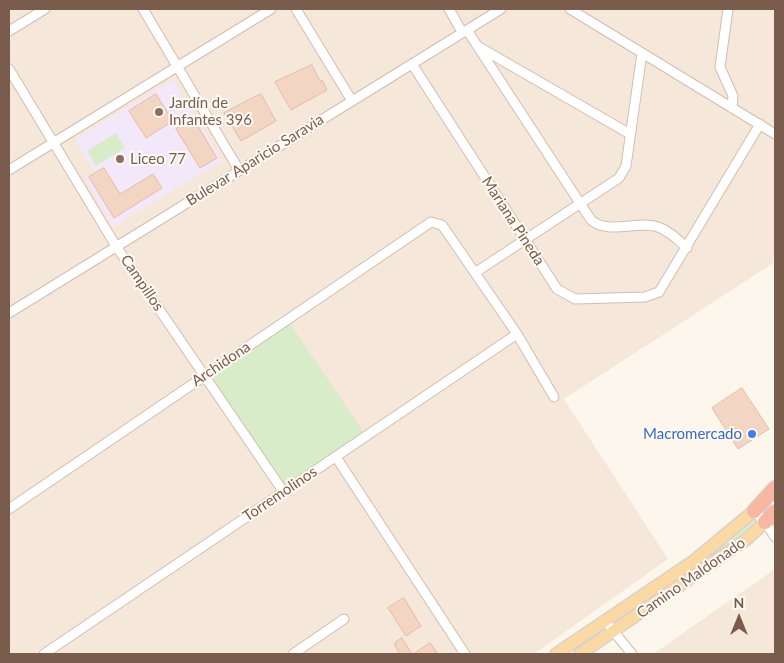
<!DOCTYPE html>
<html>
<head>
<meta charset="utf-8">
<style>
  body { margin:0 }
  #map { position:relative; width:784px; height:663px; overflow:hidden; background:#fdf6ec; font-family:Lato,sans-serif }
  canvas { display:block }
  .frame { position:absolute; inset:0; border:10px solid #7a5c4d; pointer-events:none }
  .north { position:absolute; left:714px; top:593px; width:50px; height:50px; -webkit-text-stroke:4px #fffaf3; paint-order:stroke; rotate:0deg; font-size:14px; font-weight:700; line-height:20px; text-align:center; color:#7a5c4d }
  .north::after { content:''; display:block; margin:auto; width:18px; height:22px; background:#7a5c4d; clip-path:polygon(50% 0,100% 100%,50% 72%,0 100%) }
</style>
</head>
<body>
<div id="map">
<canvas width="784" height="663"></canvas>
<div class="frame"></div>
<div class="north">N</div>
</div>
<script>
const ctx = document.querySelector('canvas').getContext('2d');
ctx.lineJoin = 'round';
function paint(path, color) {
  ctx.fillStyle = color;
  ctx.fill(path, 'evenodd');
}
function strokePath(path, color, width, dash) {
  ctx.strokeStyle = color;
  ctx.lineWidth = width;
  ctx.lineCap = dash ? 'butt' : 'round';
  ctx.setLineDash(dash || []);
  ctx.stroke(path);
}
function label(font, color, halo, rows, align = 'center') {
  ctx.font = font + ' Lato,sans-serif';
  ctx.lineWidth = 4;
  ctx.setLineDash([]);
  ctx.textBaseline = 'middle';
  ctx.strokeStyle = halo;
  ctx.fillStyle = color;
  for (const [text, x, y, turn = 0] of rows) {
    ctx.save();
    ctx.translate(x, y);
    ctx.rotate((+turn || 0) * Math.PI / 180);
    ctx.textAlign = isNaN(turn) ? turn : align;
    if (halo) ctx.strokeText(text, 0, 0);
    ctx.fillText(text, 0, 0);
    ctx.restore();
  }
}
paint(new Path2D(`
  M9,9H775V262L564,399L668,559L534,654H9Z
  M775,569V654H653Z`), '#f5e8da');
paint(new Path2D(`
  M173,80L222,161L113,226L85,179L95,173L75,139Z`), '#f3e8fa');
paint(new Path2D(`
  M116,133L125,148L96,166L87,151Z
  M289,322L364,433L286,484L283,483L216,385L214,374Z
  M755,518L758,521L725,548L620,619L722,545Z`), '#d8ecc9');
const building = new Path2D(`
  M312,65L320,81L322,80L327,90L291,110L275,82Z
  M156,94L173,121L146,138L129,111Z
  M261,94L276,121L241,141L224,113Z
  M193,118L217,158L200,168L176,129Z
  M104,168L120,194L153,174L162,188L114,218L89,177Z
  M742,388L769,429L738,449L712,408Z
  M404,598L421,626L406,636L388,608Z
  M402,638L412,654H400L395,646V643Z
  M430,643L438,654H414Z`);
paint(building, '#f3d5c3');
strokePath(building, '#e6bba3', 1);
const minor = new Path2D(`
  M143,9L239,170
  M296,9L352,101
  M449,9L462,32
  M570,9L775,134
  M728,9L720,67L733,96L732,108
  M467,30L591,220C608,235 638,220 658,227C670,231 678,240 687,248
  M9,31L45,9
  M479,47L630,134
  M412,64L557,289L575,299L645,297L659,292L760,124
  M9,69L116,246L283,491
  M9,170L271,9
  M476,272L619,178L626,166L642,53
  M9,313L501,9
  M336,457L465,654
  M9,509L431,222L442,225L517,334L554,397
  M754,511L765,522L775,537
  M610,627L632,654
  M44,654L517,334
  M293,654L344,619`);
const major = new Path2D(`
  M556,654L695,560L754,511
  M580,654L747,539L765,522`);
const highway = new Path2D(`
  M754,511L775,488
  M765,522L775,512`);
strokePath(minor, '#d1beb0', 11);
strokePath(major, '#dad1cd', 14);
strokePath(highway, '#dad1cd', 16);
strokePath(minor, '#fff', 9);
strokePath(major, '#fbd9a5', 11);
strokePath(highway, '#f7b7a3', 14);
for (const [x, y, r, color] of [
  [159,112,5,"#8d6e63"],
  [120,159,5,"#8d6e63"],
  [752,434,5,"#3f7fe0"]
]) {
  const dot = new Path2D();
  dot.arc(x, y, r, 0, 2 * Math.PI);
  ctx.fillStyle = color;
  ctx.fill(dot);
  strokePath(dot, '#fffaf3', 2);
}
label('15px', '#785e54', '#fffaf3', [
  ["Jardín de",169,103],
  ["Infantes 396",169,120],
  ["Liceo 77",130,159]
], 'left');
label('15px', '#7a5c4d', '#fffaf3', [
  ["Bulevar Aparicio Saravia",255,160,-32],
  ["Mariana Pineda",513,221,57],
  ["Campillos",142,283,56],
  ["Archidona",221,364,-34],
  ["Torremolinos",280,494,-34],
  ["Camino Maldonado",691,578,-35]
]);
label('15px', '#366cbe', '#fffaf3', [
  ["Macromercado",742,434]
], 'right');
</script>
</body>
</html>
